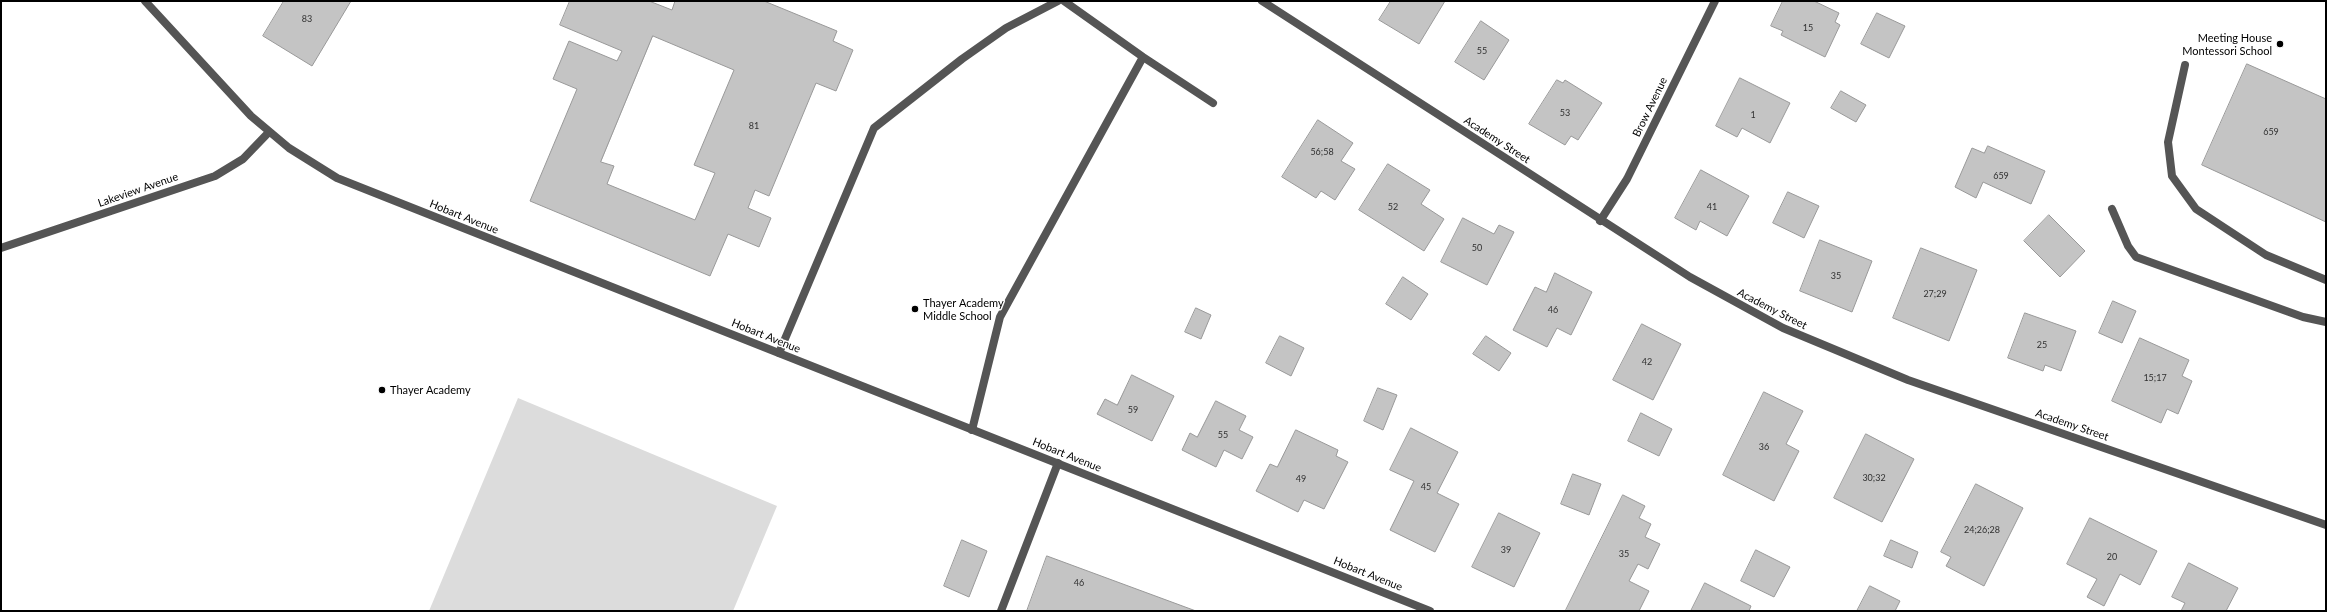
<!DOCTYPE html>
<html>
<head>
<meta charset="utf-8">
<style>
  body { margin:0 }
  #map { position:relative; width:2327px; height:612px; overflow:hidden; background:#fff; font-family:Lato,sans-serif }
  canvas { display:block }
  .frame { position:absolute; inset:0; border:2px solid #000; pointer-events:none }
</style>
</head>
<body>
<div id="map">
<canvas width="2327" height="612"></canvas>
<div class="frame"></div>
</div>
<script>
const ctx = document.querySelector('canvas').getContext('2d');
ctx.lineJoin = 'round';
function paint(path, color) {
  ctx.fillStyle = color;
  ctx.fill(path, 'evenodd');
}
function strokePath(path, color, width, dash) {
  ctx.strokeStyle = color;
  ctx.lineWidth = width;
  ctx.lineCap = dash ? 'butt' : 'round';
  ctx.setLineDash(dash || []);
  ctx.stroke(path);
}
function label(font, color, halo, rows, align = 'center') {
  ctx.font = font + ' Lato,sans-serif';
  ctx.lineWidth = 3;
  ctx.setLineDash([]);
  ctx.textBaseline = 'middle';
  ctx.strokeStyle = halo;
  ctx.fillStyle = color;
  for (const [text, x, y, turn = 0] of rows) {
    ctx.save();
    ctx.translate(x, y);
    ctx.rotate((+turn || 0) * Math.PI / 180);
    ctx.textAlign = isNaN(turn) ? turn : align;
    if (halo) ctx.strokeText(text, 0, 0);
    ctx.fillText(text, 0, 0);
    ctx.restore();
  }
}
paint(new Path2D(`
  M518,398L777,506L733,611H429Z`), '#dcdcdc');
const building = new Path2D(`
  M284,1H351L312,66L263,36Z
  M570,1H649L672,10L675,1H764L837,31L833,41L853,50L836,91L816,83L769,196L755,190L748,208L771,218L759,247L728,234L710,276L530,201L577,89L553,79L569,41L617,61L622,51L560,25ZM653,36L734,70L694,165L715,173L695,220L607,184L614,166L601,162Z
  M1391,1H1445L1419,44L1379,20Z
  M1783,1H1814L1839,13L1835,22L1840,25L1825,57L1781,35L1783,31L1771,26Z
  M1877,13L1905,26L1889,58L1861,44Z
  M1481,21L1509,40L1484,80L1455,62Z
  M2247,64L2326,99V222L2202,165Z
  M1740,78L1790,103L1770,143L1742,128L1737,137L1716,126Z
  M1557,80L1563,83L1565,80L1602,103L1578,140L1571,136L1565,145L1529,124Z
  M1841,91L1866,105L1856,122L1831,108Z
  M1318,120L1353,143L1341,161L1355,169L1335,200L1321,191L1316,198L1282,177Z
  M1988,146L2045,171L2031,204L1983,182L1976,198L1955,187L1972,148L1984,153Z
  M1388,164L1430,190L1421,204L1444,219L1424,251L1359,210Z
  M1701,170L1749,196L1727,236L1700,221L1696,230L1675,218Z
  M1788,192L1819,206L1804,238L1773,223Z
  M2049,215L2085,251L2060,277L2024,241Z
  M1463,218L1494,234L1499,225L1514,232L1487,285L1441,262Z
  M1820,240L1872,261L1852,312L1800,291Z
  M1921,248L1977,270L1949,341L1893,318Z
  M1555,273L1592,292L1571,335L1557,328L1547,347L1513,330L1535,287L1546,292Z
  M1403,277L1428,294L1411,320L1386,304Z
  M2113,301L2136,311L2122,343L2099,333Z
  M1196,308L1211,315L1201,339L1185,332Z
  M2025,313L2076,331L2061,371L2045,365L2043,371L2008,358Z
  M1642,324L1681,344L1653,400L1613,380Z
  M1280,336L1304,348L1291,376L1266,363Z
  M1486,336L1511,353L1499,371L1473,354Z
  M2140,338L2189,360L2182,376L2192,381L2178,414L2167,409L2161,423L2112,401Z
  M1132,375L1174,396L1152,441L1097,414L1105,399L1117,405Z
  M1378,388L1397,395L1383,430L1364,421Z
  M1764,392L1803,411L1786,444L1799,451L1774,501L1723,475Z
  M1216,401L1246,416L1239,430L1253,437L1242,459L1224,450L1216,467L1182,450L1190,433L1197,437Z
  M1641,413L1672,429L1659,456L1628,441Z
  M1411,428L1458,452L1437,493L1459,504L1435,552L1390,530L1414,481L1390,470Z
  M1296,430L1338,450L1336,456L1348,462L1324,509L1304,500L1298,512L1256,491L1270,464L1277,467Z
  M1866,434L1914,459L1882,522L1834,498Z
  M1573,474L1601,484L1589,515L1561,504Z
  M1976,484L2023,508L1984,586L1946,566L1951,557L1941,552Z
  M1623,495L1645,506L1639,518L1651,524L1645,537L1660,544L1648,569L1638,564L1629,581L1649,591L1639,611H1567L1566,610Z
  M1499,513L1540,533L1514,587L1472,567Z
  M2090,518L2157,551L2140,585L2120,574L2104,606L2087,597L2097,579L2067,564Z
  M962,540L987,551L969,597L944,586Z
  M1891,540L1918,552L1912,568L1884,556Z
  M1756,550L1790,567L1774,597L1741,581Z
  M1047,556L1196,611H1027Z
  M2189,563L2238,588L2226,611H2181L2185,603L2172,597Z
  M1705,583L1751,606L1749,611H1691Z
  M1870,586L1900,601L1895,611H1857Z`);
paint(building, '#c4c4c4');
strokePath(building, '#999', 1);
strokePath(new Path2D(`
  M1064,1L1143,57L1213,103
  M2185,65L2168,142L2172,176L2196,209L2266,255L2326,280
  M2112,209L2128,246L2136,257L2303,317L2326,322
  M779,353L874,128L962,59L1006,28L1058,1
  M972,430L1000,317L1143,57
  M1001,611L1058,463`), '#555', 8);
strokePath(new Path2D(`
  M145,1L251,116L289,148L337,178L1430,611
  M1262,1L1690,277L1783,328L1908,380L2326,525
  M1600,221L1627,179L1715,1
  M1,248L215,176L243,159L269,132`), '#555', 8);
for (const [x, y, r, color] of [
  [2280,44,4,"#000"],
  [915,309,4,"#000"],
  [382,390,4,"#000"]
]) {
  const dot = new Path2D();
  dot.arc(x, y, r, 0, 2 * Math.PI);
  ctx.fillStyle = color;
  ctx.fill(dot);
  strokePath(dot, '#fff', 1.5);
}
label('9px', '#313131', null, [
  ["83",307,19],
  ["15",1808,28],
  ["55",1482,51],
  ["53",1565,113],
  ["1",1753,115],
  ["81",754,126],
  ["659",2271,132],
  ["56;58",1322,152],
  ["659",2001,176],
  ["52",1393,207],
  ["41",1712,207],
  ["50",1477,248],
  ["35",1836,276],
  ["27;29",1935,294],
  ["46",1553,310],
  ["25",2042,345],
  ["42",1647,362],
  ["15;17",2155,378],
  ["59",1133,410],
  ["55",1223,435],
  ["36",1764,447],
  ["30;32",1874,478],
  ["49",1301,479],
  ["45",1426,487],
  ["24;26;28",1982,530],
  ["39",1506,550],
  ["35",1624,554],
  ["20",2112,557],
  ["46",1079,583]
]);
label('11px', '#000', '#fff', [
  ["Meeting House",2272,38,"right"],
  ["Montessori School",2272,51,"right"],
  ["Thayer Academy",923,303],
  ["Middle School",923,316],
  ["Thayer Academy",390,390]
], 'left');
label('11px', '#000', '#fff', [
  ["Brow Avenue",1650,107,-64],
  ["Academy Street",1497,140,33],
  ["Lakeview Avenue",138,190,-19],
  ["Hobart Avenue",464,217,22],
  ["Academy Street",1772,309,27],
  ["Hobart Avenue",766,336,22],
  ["Academy Street",2072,425,19],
  ["Hobart Avenue",1067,455,22],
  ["Hobart Avenue",1368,574,22]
]);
</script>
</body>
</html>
